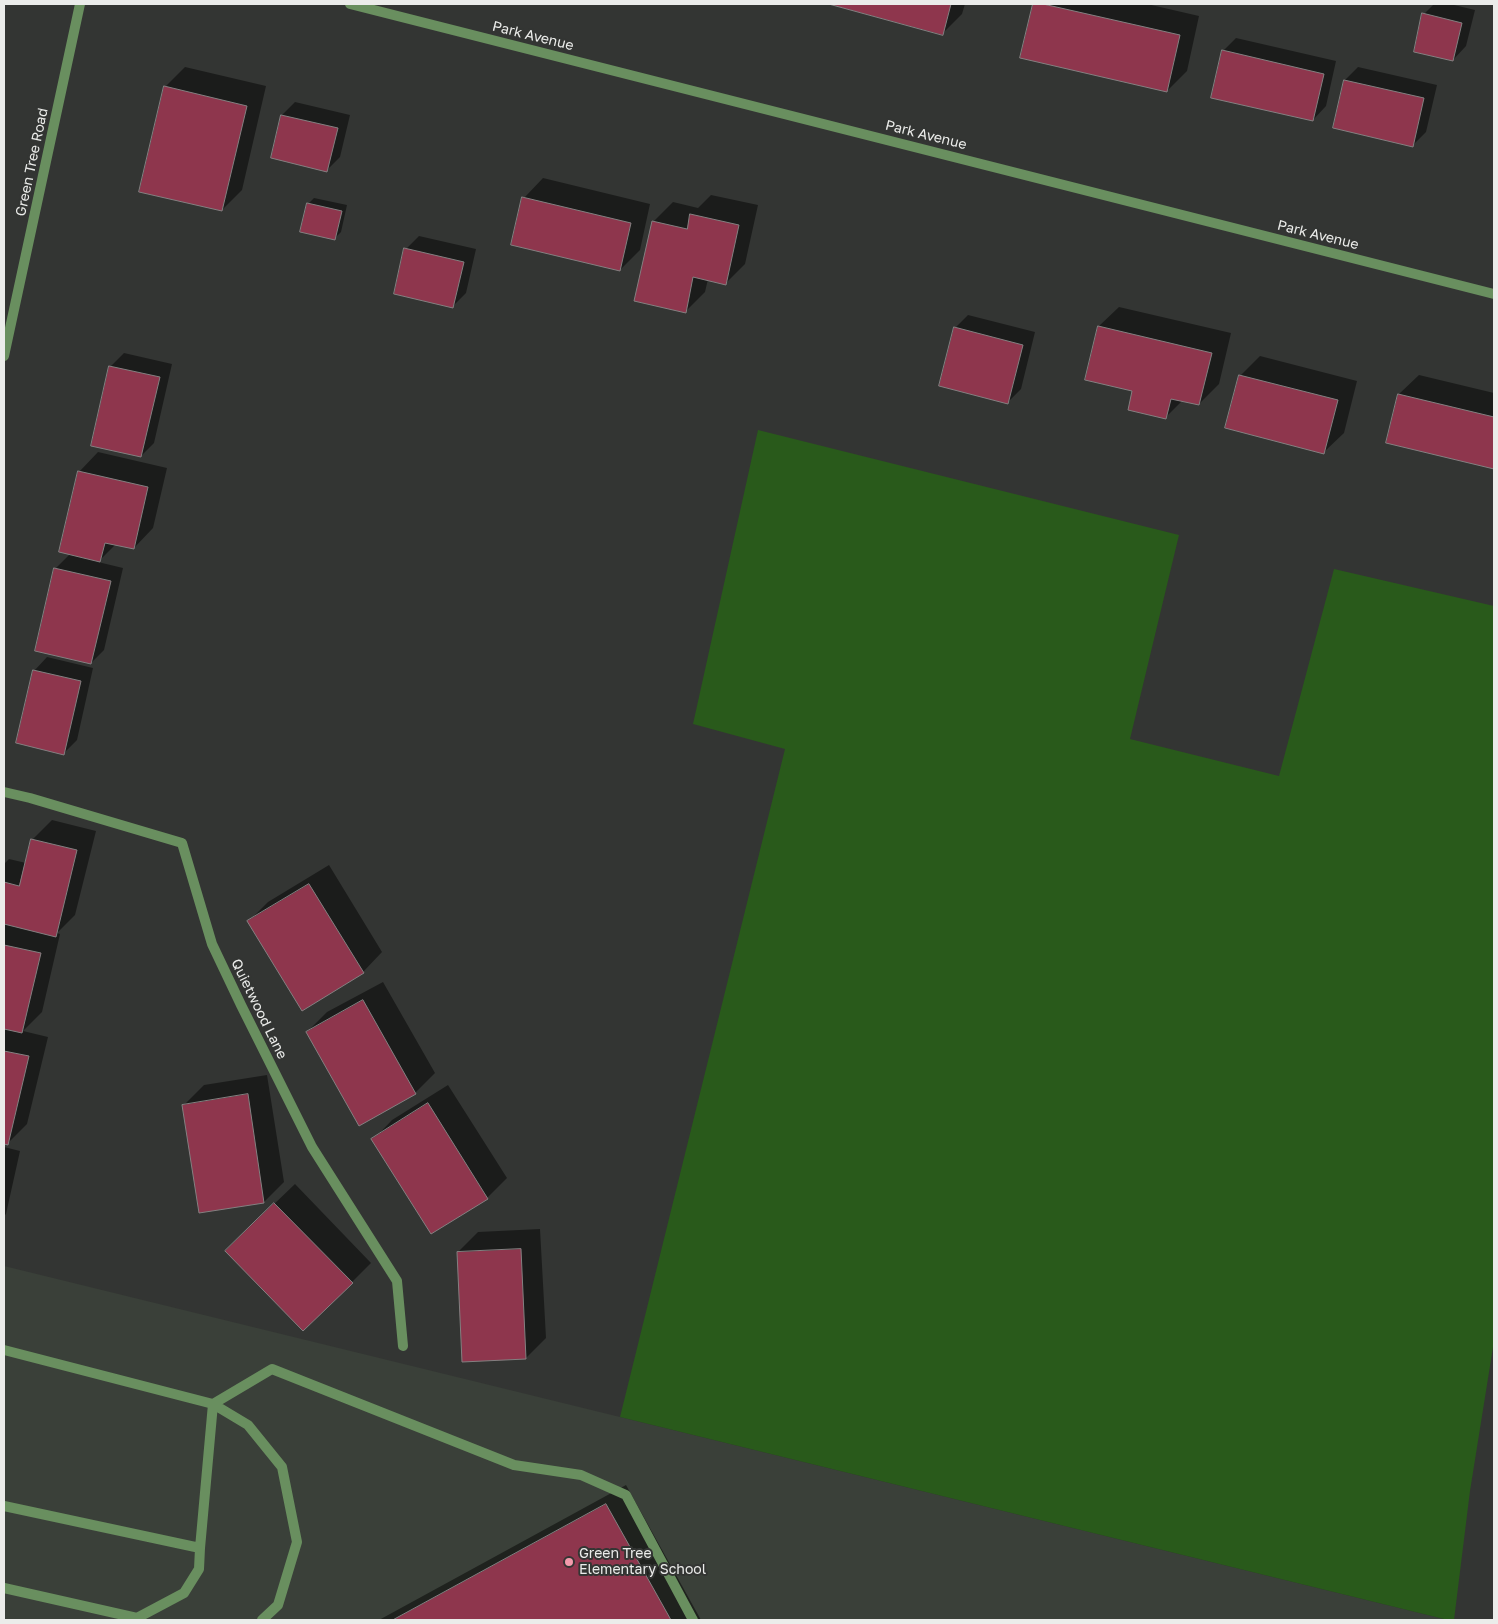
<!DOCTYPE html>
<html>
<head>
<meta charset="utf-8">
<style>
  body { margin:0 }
  #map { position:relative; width:1498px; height:1624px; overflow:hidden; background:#333533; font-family:"Golos Text",sans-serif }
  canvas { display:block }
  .frame { position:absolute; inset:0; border:5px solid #ebecea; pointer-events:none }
</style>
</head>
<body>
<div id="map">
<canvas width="1498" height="1624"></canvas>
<div class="frame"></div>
</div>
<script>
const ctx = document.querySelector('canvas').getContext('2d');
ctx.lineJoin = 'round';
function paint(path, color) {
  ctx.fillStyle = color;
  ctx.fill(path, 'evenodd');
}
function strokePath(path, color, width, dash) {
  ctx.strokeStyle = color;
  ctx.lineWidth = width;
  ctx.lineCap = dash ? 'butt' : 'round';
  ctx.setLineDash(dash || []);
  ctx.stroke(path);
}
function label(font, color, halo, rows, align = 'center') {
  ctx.font = font + ' "Golos Text",sans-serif';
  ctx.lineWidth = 4;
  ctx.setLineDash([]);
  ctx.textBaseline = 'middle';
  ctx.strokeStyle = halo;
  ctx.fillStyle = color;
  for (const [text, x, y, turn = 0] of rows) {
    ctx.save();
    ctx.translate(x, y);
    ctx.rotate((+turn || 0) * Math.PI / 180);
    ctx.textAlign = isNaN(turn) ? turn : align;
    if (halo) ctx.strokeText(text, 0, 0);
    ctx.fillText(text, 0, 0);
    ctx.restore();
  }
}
paint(new Path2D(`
  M4,1266L1448,1620H4Z`), '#3a4039');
paint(new Path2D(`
  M758,430L1179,535L1130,739L1279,776L1334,569L1494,606V1341L1470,1491L1454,1620H1448L620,1417L785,749L693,724Z`), '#295a1b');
paint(new Path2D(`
  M833,4H965L962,14L942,34Z
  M1034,4H1147L1199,16L1187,71L1167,91L1022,57Z
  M1434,4H1450L1475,10L1466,46L1453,60L1424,14Z
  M1236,38L1336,61L1326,106L1313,120L1223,51Z
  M185,67L266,86L242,190L222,210L165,87Z
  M1358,67L1437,85L1426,132L1413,145L1345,80Z
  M295,102L350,115L340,157L327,170L272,158L282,115Z
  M543,178L650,204L640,250L620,270L524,198Z
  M711,195L758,205L745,264L725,284L708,279L705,292L685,312L653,222L673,202L698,208Z
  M314,198L347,205L341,232L335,238L308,204Z
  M419,236L476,249L466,293L453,306L406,249Z
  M1119,307L1231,333L1219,384L1199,404L1183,400L1165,418L1099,326Z
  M968,315L1035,332L1021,389L1008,402L955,328Z
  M124,353L172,364L154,443L141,456L111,366Z
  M1260,356L1357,381L1344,433L1324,452L1240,376Z
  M1419,375L1494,393V468L1387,442L1399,394Z
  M98,452L167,468L153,528L134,548L116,544L98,562L123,568L104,650L91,663L55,569L70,554L79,472Z
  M47,657L93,668L77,740L64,753L34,671Z
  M52,820L96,831L75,915L57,933L60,934L42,1012L23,1031L48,1037L27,1124L7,1144L4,1143V864L9,859L26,863L32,840Z
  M329,865L382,952L363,972L249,921L268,902Z
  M383,982L435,1073L415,1093L307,1032L327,1012Z
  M267,1075L284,1182L264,1202L200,1212L184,1105L204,1085Z
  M448,1085L507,1178L487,1198L373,1140L392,1120Z
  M4,1147L20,1151L6,1214L4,1216Z
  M295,1184L371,1263L352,1282L246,1231Z
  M540,1229L546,1338L526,1358L458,1252L478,1232Z
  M626,1485L701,1620H379Z`), '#0007');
const building = new Path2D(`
  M829,4H951L943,35Z
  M1033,4H1043L1180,35L1167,92L1020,58Z
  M1422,13L1462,23L1453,61L1414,52Z
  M1222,50L1324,74L1313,121L1211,98Z
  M1344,80L1424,98L1413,147L1333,128Z
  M164,86L247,106L222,211L139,192Z
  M281,115L338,128L327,172L271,158Z
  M522,197L631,223L620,271L511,245Z
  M307,203L342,211L335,240L300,232Z
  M690,214L739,225L726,285L693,277L686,313L634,301L652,221L687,229Z
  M404,248L464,262L453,308L394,294Z
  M1098,326L1212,353L1199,405L1171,399L1166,419L1128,410L1132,391L1085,380Z
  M954,327L1023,345L1008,404L939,386Z
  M109,366L160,377L141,457L91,446Z
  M1239,375L1338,400L1324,454L1225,428Z
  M1398,394L1494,417V469L1386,443Z
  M78,471L148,487L134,549L105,543L100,562L59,552Z
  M54,568L111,581L91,664L35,651Z
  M33,670L81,681L64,755L16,743Z
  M31,839L77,850L56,937L4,924V882L19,886Z
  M309,884L364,973L302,1011L247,921Z
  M4,945L41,953L22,1033L4,1029Z
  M363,1000L416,1094L359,1126L306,1032Z
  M4,1051L29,1056L8,1145L4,1144Z
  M248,1094L264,1203L199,1213L182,1105Z
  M428,1103L488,1199L431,1234L371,1139Z
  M274,1203L353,1283L303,1331L225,1251Z
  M521,1249L526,1359L462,1362L457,1252Z
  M606,1504L671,1620H393Z`);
paint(building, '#8e364d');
strokePath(building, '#848081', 1);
strokePath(new Path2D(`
  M4,1350L213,1404L248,1425L282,1467L297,1542L278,1605L262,1620
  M213,1404L272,1369L514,1465L581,1475L626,1495L693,1620
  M4,1506L200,1548L199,1569L184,1593L137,1618L4,1588
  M200,1548L213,1404`), '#698f5f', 10);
strokePath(new Path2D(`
  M4,356L80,4
  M4,792L30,798L182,843L212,944L241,1005L312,1147L397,1281L403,1346`), '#698f5f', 10);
strokePath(new Path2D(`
  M350,4L1494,294`), '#698f5f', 10);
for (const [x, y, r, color] of [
  [569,1562,5,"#f39aac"]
]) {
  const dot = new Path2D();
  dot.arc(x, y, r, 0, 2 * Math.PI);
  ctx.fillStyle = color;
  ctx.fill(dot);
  strokePath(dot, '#333533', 2);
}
label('14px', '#ebecea', '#333533', [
  ["Park Avenue",533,36,14],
  ["Park Avenue",926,135,14],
  ["Green Tree Road",32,162,-78],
  ["Park Avenue",1318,235,14],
  ["Quietwood Lane",259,1009,64]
]);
label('14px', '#ebecea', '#333533', [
  ["Green Tree",579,1554],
  ["Elementary School",579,1570]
], 'left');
</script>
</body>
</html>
